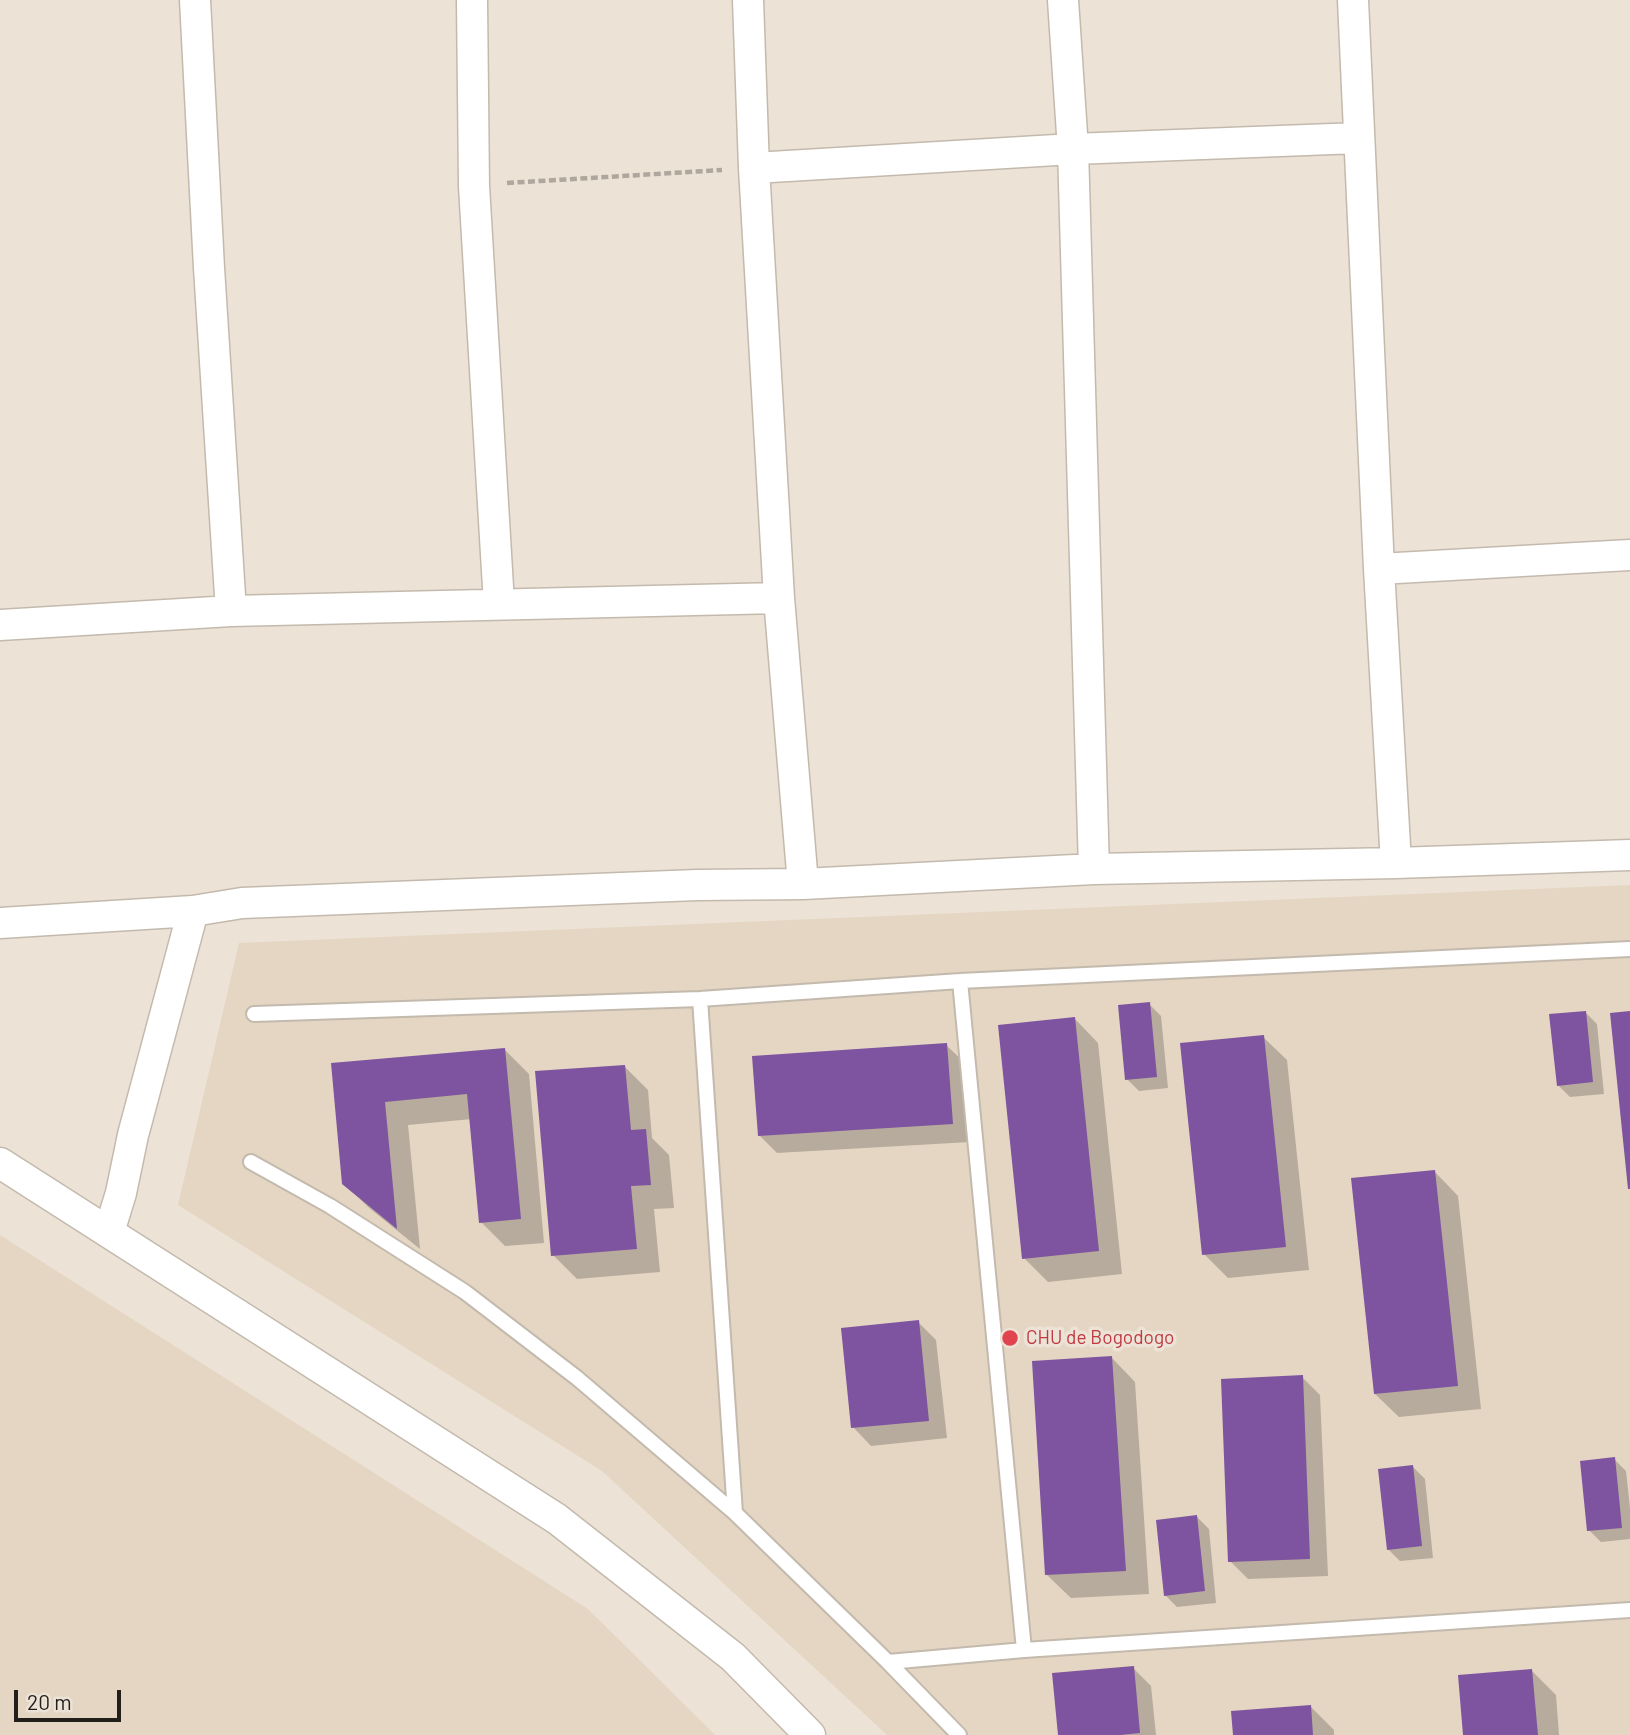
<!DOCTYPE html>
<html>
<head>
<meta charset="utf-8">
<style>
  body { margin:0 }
  #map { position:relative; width:1630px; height:1735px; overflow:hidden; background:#ece2d5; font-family:Barlow,sans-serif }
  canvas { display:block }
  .scale { position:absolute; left:14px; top:1690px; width:107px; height:32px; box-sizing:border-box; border:4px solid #221e1a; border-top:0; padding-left:9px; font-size:21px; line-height:24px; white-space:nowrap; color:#221e1a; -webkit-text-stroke:5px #ece2d5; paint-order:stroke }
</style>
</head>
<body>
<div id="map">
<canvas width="1630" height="1735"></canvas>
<div class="scale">20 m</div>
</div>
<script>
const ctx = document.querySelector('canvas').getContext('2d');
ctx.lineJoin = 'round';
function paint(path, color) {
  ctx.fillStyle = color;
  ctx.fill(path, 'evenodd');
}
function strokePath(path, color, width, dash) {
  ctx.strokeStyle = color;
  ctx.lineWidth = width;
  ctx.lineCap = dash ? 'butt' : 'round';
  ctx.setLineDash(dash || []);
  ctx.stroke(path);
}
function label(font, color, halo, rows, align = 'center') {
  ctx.font = font + ' Barlow,sans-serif';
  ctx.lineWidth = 7;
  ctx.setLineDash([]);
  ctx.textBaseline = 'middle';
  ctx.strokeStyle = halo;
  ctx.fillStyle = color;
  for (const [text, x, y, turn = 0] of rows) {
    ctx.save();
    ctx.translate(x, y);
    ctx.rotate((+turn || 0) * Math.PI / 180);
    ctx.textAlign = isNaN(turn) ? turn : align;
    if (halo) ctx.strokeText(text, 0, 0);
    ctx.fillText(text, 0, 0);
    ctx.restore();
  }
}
paint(new Path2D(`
  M1630,885V1735H887L602,1471L178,1205L239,943Z
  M0,1235L588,1609L715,1735H0Z`), '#e4d6c3');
paint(new Path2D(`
  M1149,1004L1161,1016L1168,1088L1139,1091L1127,1079Z
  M1585,1012L1597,1024L1604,1094L1570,1097L1558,1085Z
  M1075,1019L1098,1043L1122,1274L1048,1282L1024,1258Z
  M1263,1037L1287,1060L1309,1270L1228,1278L1204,1254Z
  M946,1045L965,1063L970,1142L777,1153L759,1135Z
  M505,1050L529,1074L544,1243L505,1246L481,1222L472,1119L408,1125L420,1249L368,1207L344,1183L333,1065Z
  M624,1066L648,1090L652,1138L669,1155L674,1208L654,1209L660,1272L577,1279L553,1255Z
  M1435,1172L1458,1196L1481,1409L1399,1417L1375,1394Z
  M918,1322L936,1340L947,1438L871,1446L853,1427Z
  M1112,1358L1135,1382L1149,1594L1071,1598L1047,1575Z
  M1302,1377L1320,1395L1328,1576L1248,1579L1230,1561Z
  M1614,1459L1626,1471L1630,1508V1539L1601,1542L1589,1530Z
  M1413,1467L1425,1479L1433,1558L1400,1561L1388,1549Z
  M1197,1517L1209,1529L1216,1603L1177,1607L1165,1595Z
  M1133,1668L1151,1686L1156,1735H1060Z
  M1532,1671L1556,1695L1559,1735H1465Z
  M1310,1706L1334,1730V1735H1235Z`), '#0003');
paint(new Path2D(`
  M1150,1002L1157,1077L1125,1080L1118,1005Z
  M1586,1011L1593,1082L1557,1086L1549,1014Z
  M1630,1011V1189H1628L1610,1013Z
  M1075,1017L1099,1251L1022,1259L998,1025Z
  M1264,1035L1286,1247L1202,1255L1180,1043Z
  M947,1043L953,1124L758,1136L752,1056Z
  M505,1048L521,1219L479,1223L467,1094L385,1102L397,1229L342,1184L331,1063Z
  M625,1065L631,1130L646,1129L651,1185L631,1186L637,1249L551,1256L535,1071Z
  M1435,1170L1458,1386L1374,1394L1351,1178Z
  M919,1320L929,1421L851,1428L841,1328Z
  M1112,1356L1126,1571L1045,1575L1032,1361Z
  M1303,1375L1310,1559L1228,1562L1221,1379Z
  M1615,1457L1622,1528L1587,1531L1580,1461Z
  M1413,1465L1422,1546L1387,1550L1378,1469Z
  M1197,1515L1205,1591L1164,1596L1156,1520Z
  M1134,1666L1140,1733L1120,1735H1058L1052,1673Z
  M1532,1669L1538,1735H1463L1458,1675Z
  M1311,1705L1313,1735H1233L1231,1711Z`), '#7e539f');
const service = new Path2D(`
  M700,999L735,1513
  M254,1014L700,999L960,981L1630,949
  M251,1162L330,1206L465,1292L577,1378L735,1513L888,1662L959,1735
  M1024,1650L1630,1610
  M888,1662L1024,1650L960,981`);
const minor = new Path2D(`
  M195,0L209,268L231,611
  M472,0L474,186L499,604
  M748,0L754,168L779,598L803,884
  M1063,0L1073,149L1094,869
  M1353,0L1379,569L1396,863
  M754,168L1073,149L1358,138
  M1379,569L1630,555
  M0,625L231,611L779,598
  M0,923L193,911L242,903L697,885L803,884L1094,869L1396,863L1630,855
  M0,1163L557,1519L733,1657L810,1735
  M109,1232L121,1193L133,1135L193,911`);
strokePath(service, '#c3baad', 18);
strokePath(minor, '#c3baad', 33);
strokePath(new Path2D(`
  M507,183L722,170`), '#afa79d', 4.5, [7, 3.5]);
strokePath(service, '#fff', 14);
strokePath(minor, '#fff', 30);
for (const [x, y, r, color] of [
  [1010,1338,9,"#e0444e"]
]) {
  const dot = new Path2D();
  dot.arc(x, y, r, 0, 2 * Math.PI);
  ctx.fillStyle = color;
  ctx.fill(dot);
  strokePath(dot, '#ece2d5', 2.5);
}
label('19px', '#be3a42', '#ece2d5', [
  ["CHU de Bogodogo",1026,1338]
], 'left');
</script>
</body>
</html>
